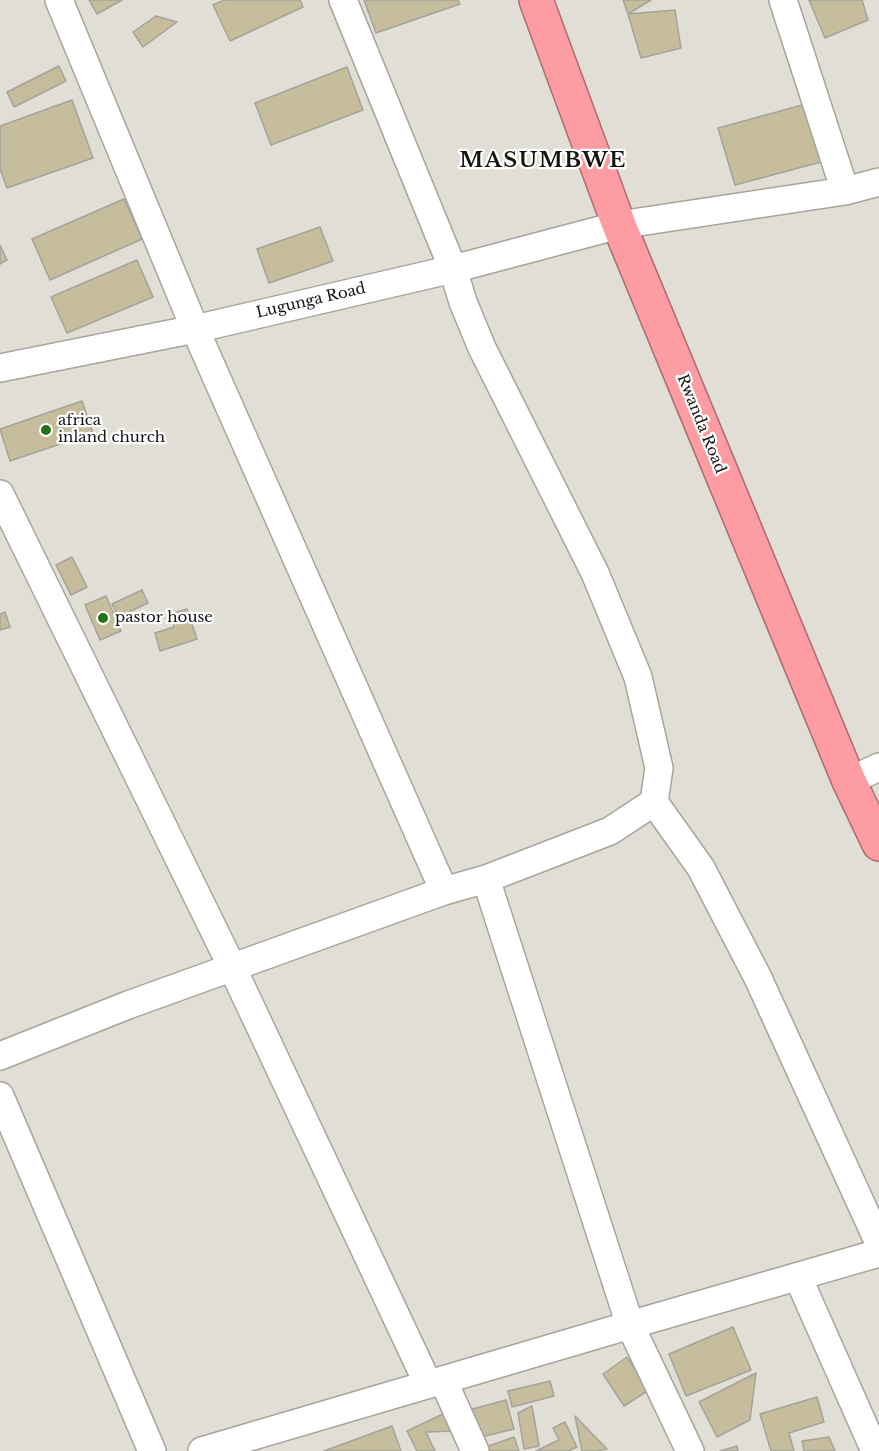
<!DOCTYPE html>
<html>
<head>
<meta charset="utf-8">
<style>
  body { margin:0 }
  canvas { display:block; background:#e1dfd5 }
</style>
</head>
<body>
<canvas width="879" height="1451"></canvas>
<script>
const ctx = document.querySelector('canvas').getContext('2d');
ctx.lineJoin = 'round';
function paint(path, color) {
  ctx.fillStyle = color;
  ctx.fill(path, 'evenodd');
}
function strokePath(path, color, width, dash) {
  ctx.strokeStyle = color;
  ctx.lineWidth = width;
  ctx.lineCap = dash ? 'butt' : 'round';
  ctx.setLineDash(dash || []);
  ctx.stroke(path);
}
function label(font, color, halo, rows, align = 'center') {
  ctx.font = font + ' "Libre Baskerville",serif';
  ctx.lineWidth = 4.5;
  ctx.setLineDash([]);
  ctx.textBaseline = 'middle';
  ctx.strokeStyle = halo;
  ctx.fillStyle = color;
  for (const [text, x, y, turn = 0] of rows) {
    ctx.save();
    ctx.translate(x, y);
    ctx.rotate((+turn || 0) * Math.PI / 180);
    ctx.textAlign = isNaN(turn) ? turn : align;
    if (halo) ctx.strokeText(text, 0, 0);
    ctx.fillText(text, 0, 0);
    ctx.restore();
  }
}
const building = new Path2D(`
  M89,0H122L97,14Z
  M224,0H300L303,7L230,41L213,5Z
  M364,0H458L460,4L376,33Z
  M623,0H651L628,14Z
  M809,0H862L868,20L825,38Z
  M675,10L681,48L641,58L628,14Z
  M156,16L177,22L143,47L133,32Z
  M59,66L66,81L14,107L7,92Z
  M347,67L363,110L271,145L255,103Z
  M72,100L93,158L7,188L0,169V126Z
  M806,104L821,162L735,185L718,128Z
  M124,199L142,239L50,280L32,239Z
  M320,227L333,261L269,283L257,249Z
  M0,245L7,260L0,264Z
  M137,260L153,297L67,333L51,297Z
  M82,401L93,433L10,461L0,429Z
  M72,557L87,587L71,595L56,565Z
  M142,590L148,603L118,617L112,604Z
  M106,596L121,631L100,640L85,605Z
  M187,609L197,639L160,651L155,633L174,627L170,614Z
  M5,612L10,627L0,630V614Z
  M733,1327L751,1370L686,1396L669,1354Z
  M627,1357L649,1390L624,1406L603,1374Z
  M756,1373L750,1420L717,1437L699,1402Z
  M550,1381L554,1396L512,1407L508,1391Z
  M817,1397L824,1422L789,1433L794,1451H771L760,1414Z
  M506,1400L514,1429L477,1438L469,1410Z
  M532,1406L539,1446L524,1449L518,1413Z
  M445,1413L454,1431L426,1432L435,1451H417L407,1431Z
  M575,1416L607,1449L597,1451H582Z
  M565,1422L577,1447L568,1451H536L559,1440L553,1428Z
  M392,1426L401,1451H324Z
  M514,1437L519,1451H484L483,1448Z
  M829,1437L835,1451H804L802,1441Z
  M737,1446L738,1451H720Z`);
paint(building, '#c5bd9c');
strokePath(building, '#a5a39a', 1.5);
const minor = new Path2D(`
  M59,0L195,329L444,891
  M783,0L845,191
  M0,368L195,329L453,269L619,225L845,191L879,182
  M0,494L232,967L428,1384
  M849,781L879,767
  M654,802L701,868L758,978L879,1243
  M486,879L630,1325L690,1451
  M0,1056L128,1005L444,891L486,879L610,831L654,802L659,768L638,677L595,573L482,348L463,302L453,269L343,0
  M0,1096L152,1451
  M798,1277L875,1451
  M443,1380L475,1451
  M202,1451L630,1325L879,1253`);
const highway = new Path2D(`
  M536,0L619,225L849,781L879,844`);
strokePath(minor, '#a7a59b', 30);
strokePath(highway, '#ac6d70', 36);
strokePath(minor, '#fff', 27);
strokePath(highway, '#fd9da3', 33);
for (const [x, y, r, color] of [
  [46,430,6,"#24731b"],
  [103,618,6,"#24731b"]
]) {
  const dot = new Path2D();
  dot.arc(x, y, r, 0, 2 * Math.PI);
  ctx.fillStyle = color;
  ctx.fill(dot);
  strokePath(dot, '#fff', 2);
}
label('15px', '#151411', '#fff', [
  ["Lugunga Road",311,301,-13],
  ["Rwanda Road",701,424,68]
]);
label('15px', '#151411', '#fff', [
  ["africa",58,421],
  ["inland church",58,438],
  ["pastor house",115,618]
], 'left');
ctx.letterSpacing = '1.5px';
label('bold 21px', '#151411', '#fff', [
  ["MASUMBWE",543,161]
]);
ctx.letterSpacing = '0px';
</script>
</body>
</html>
